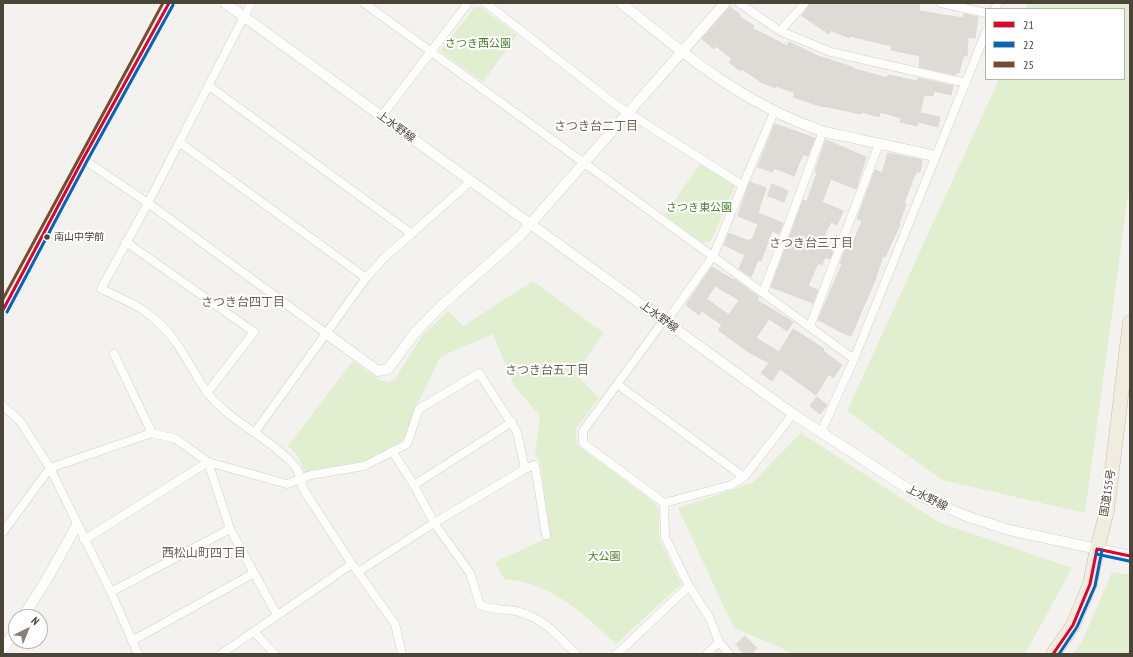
<!DOCTYPE html>
<html>
<head>
<meta charset="utf-8">
<style>
  body { margin:0 }
  #map { position:relative; width:1133px; height:657px; overflow:hidden; background:#f4f2ee; font-family:"PT Sans Narrow",sans-serif }
  canvas { display:block }
  .frame { position:absolute; inset:0; border:4px solid #4b4439; pointer-events:none }
  .legend { position:absolute; left:985px; top:8px; width:140px; height:72px; box-sizing:border-box; background:#fff; border:1px solid #b7b4b0; margin:0; padding:5px 7px; list-style:none; font-size:12px; color:#4b4439 }
  .legend li { display:flex; align-items:center; gap:8px; height:20px }
  .legend b { width:20px; border:1px solid #b7b4b0 }
  .north { position:absolute; left:8px; top:609px; width:40px; height:40px; box-sizing:border-box; background:#fff; border:1px solid #b7b4b0; border-radius:50%; rotate:43deg; font-size:11px; font-weight:700; line-height:16px; text-align:center; color:#4b4439 }
  .north::after { content:''; display:block; margin:auto; width:14px; height:18px; background:#868178; clip-path:polygon(50% 0,100% 100%,50% 72%,0 100%) }
</style>
</head>
<body>
<div id="map">
<canvas width="1133" height="657"></canvas>
<div class="frame"></div>
<ul class="legend">
<li><b style="height:5px;background:#e4002b"></b>21</li>
<li><b style="height:5px;background:#0065bd"></b>22</li>
<li><b style="height:5px;background:#7a4b2a"></b>25</li>
</ul>
<div class="north">N</div>
</div>
<script>
const ctx = document.querySelector('canvas').getContext('2d');
ctx.lineJoin = 'round';
function paint(path, color) {
  ctx.fillStyle = color;
  ctx.fill(path, 'evenodd');
}
function strokePath(path, color, width, dash) {
  ctx.strokeStyle = color;
  ctx.lineWidth = width;
  ctx.lineCap = dash ? 'butt' : 'round';
  ctx.setLineDash(dash || []);
  ctx.stroke(path);
}
function label(font, color, halo, rows, align = 'center') {
  ctx.font = font + ' "PT Sans Narrow","Noto Sans JP",sans-serif';
  ctx.lineWidth = 4;
  ctx.setLineDash([]);
  ctx.textBaseline = 'middle';
  ctx.strokeStyle = halo;
  ctx.fillStyle = color;
  for (const [text, x, y, turn = 0] of rows) {
    ctx.save();
    ctx.translate(x, y);
    ctx.rotate((+turn || 0) * Math.PI / 180);
    ctx.textAlign = isNaN(turn) ? turn : align;
    if (halo) ctx.strokeText(text, 0, 0);
    ctx.fillText(text, 0, 0);
    ctx.restore();
  }
}
paint(new Path2D(`
  M1028,3H1130V181L1085,513L942,480L847,411L999,79H1124V9H1025Z
  M475,7H481L517,35L483,82L440,51Z
  M700,164L735,186L711,241L703,243L664,215Z
  M533,281L604,333L575,374L599,398L576,429L577,445L655,503L659,511V538L681,584L616,644C583,614 552,582 504,579L495,562L550,537L540,461L535,456L540,416L514,386L493,334L440,357L417,405L406,437L396,447L364,461L304,472L299,457L288,446L353,361L379,380L387,383L395,379L422,336L448,311L463,326Z
  M801,433L938,522L1072,568L1025,654H795L734,628L678,508L752,483Z
  M1112,572L1130,575V654H1073L1082,642Z`), '#e1eecf');
const building = new Path2D(`
  M810,3H915L920,5L919,11L963,18L964,14L978,17L975,38L968,37L967,56H963L959,73L956,72V75L919,67L920,56L891,50L892,46L850,36L849,38L831,30L829,34L802,16Z
  M730,7L740,14L739,16L754,26L752,28L768,36L787,46L789,42L818,56L852,67V68L887,78L888,75L917,81L918,78L953,86L951,95L934,91L933,96L924,95L920,113L940,117L938,127L918,122L917,126L900,122L901,118L880,112L879,117L862,112L861,114L823,106V107L793,97L795,93L776,86L775,88L761,82L742,69L740,71L729,62L732,59L716,46L714,49L702,39Z
  M775,124L815,138L808,156L803,154L794,176L774,168L772,172L758,167Z
  M826,140L866,157L856,189L831,179L822,202L843,211L837,225L831,222L819,245L833,251L830,259L825,257L822,265L818,263L808,286L818,290L813,303L771,287L803,200L807,201L817,173L815,172Z
  M888,153L922,160L920,172H916L904,203L906,204L899,224L900,225L885,257L883,256L875,280L851,336L836,330V329L827,325V324L818,320L842,264L840,263L846,248L850,250L862,221L857,219L875,170L882,173Z
  M750,182L766,188L758,213L783,223L779,234L772,231L761,261L758,260L751,277L739,269L745,255L724,245L729,233L749,241L750,239L752,240L758,224L738,216Z
  M772,184L788,191L784,202L768,196Z
  M712,267L734,280V279L759,297L757,300L793,322L787,331L769,319L756,338L779,352L793,329L824,349L823,351L842,365L833,378L829,374L816,395L780,369L772,381L761,373L769,363L747,351L718,330L722,325L702,311L699,315L686,305ZM715,286L739,300L729,315L707,299Z
  M817,397L827,405L820,414L810,406Z
  M745,636L757,648L752,654H744L736,645Z`);
paint(building, '#dedbd6');
strokePath(building, '#dcd9d4', 1);
const minor = new Path2D(`
  M251,3L148,203L101,289C121,298 142,307 158,322C180,342 190,368 207,392C226,419 271,439 293,464C299,470 301,480 303,489L352,564L395,624L402,654
  M364,3L854,359
  M486,3L616,105L742,185
  M739,3L780,31L831,52L966,83
  M941,3L986,13
  M995,9L998,3
  M780,31L805,3
  M209,86L412,234
  M381,117L468,3
  M179,142L366,278
  M83,159L148,203L327,334
  M126,242L254,332L207,393
  M763,293L823,131
  M666,322L713,256L774,112
  M810,326L879,144
  M114,354L152,433
  M617,384L744,477
  M3,406L20,421L50,468L111,592L138,654
  M255,432L366,278L384,258L471,181
  M821,432L854,359L986,32
  M393,452L414,485L434,523L470,573L480,605C491,610 504,609 516,611C542,617 558,635 576,654
  M208,462L230,529L277,615
  M414,485L512,422
  M664,503L583,443V431L664,320
  M664,503L665,537L689,586L709,617L719,642L729,654
  M664,503L731,485L744,477L793,414
  M3,532L50,468L152,433L176,439L208,462L287,484L311,475L364,466L407,444L419,409L479,373L517,432L525,469
  M84,540L208,462
  M358,572L434,523L525,469L535,465L546,535
  M111,592L230,529
  M254,632L275,654
  M132,641L254,573
  M221,654L352,564
  M617,654L689,586
  M707,654L719,642`);
const tertiary = new Path2D(`
  M225,3L793,414L916,494L966,516L1009,530L1130,556
  M621,3C685,55 743,104 822,131C834,135 846,136 858,139C884,145 909,150 935,156
  M3,310L83,159L169,3
  M327,334L378,371L388,369L414,334L441,306L520,236L531,223L725,3
  M23,617L47,579L77,525
  M3,649L16,629`);
const trunk = new Path2D(`
  M1053,654L1073,625L1090,584L1097,549L1107,511L1130,322`);
strokePath(minor, '#d2d0cb', 9);
strokePath(tertiary, '#d2d0cb', 11);
strokePath(trunk, '#ccbfa9', 15);
strokePath(minor, '#fdfdfc', 8);
strokePath(tertiary, '#fdfdfc', 10);
strokePath(trunk, '#f0ece0', 14);
strokePath(new Path2D(`
  M3,310L83,159L169,3
  M1097,549L1130,556
  M1053,654L1073,625L1090,584L1097,549`), '#e4002b', 3);
strokePath(new Path2D(`
  M7,312L87,161L173,5
  M1096,554L1129,561
  M1059,654L1077,627L1095,586L1102,550`), '#0065bd', 3);
strokePath(new Path2D(`
  M3,299L163,3`), '#7a4b2a', 3);
for (const [x, y, r, color] of [
  [47,237,3.5,"#4b4439"]
]) {
  const dot = new Path2D();
  dot.arc(x, y, r, 0, 2 * Math.PI);
  ctx.fillStyle = color;
  ctx.fill(dot);
  strokePath(dot, '#fff', 1.5);
}
label('10px', '#4b4439', '#fff', [
  ["南山中学前",54,237]
], 'left');
label('11px', '#4a7f2a', '#fff', [
  ["さつき西公園",478,44],
  ["さつき東公園",699,208],
  ["大公園",604,557]
]);
label('11px', '#4b4439', '#fff', [
  ["上水野線",396,127,36],
  ["上水野線",659,317,36],
  ["国道155号",1108,493,-81],
  ["上水野線",927,498,26]
]);
label('12px', '#6e6250', '#fff', [
  ["さつき台二丁目",596,127],
  ["さつき台三丁目",811,244],
  ["さつき台四丁目",243,303],
  ["さつき台五丁目",547,371],
  ["西松山町四丁目",204,554]
]);
</script>
</body>
</html>
